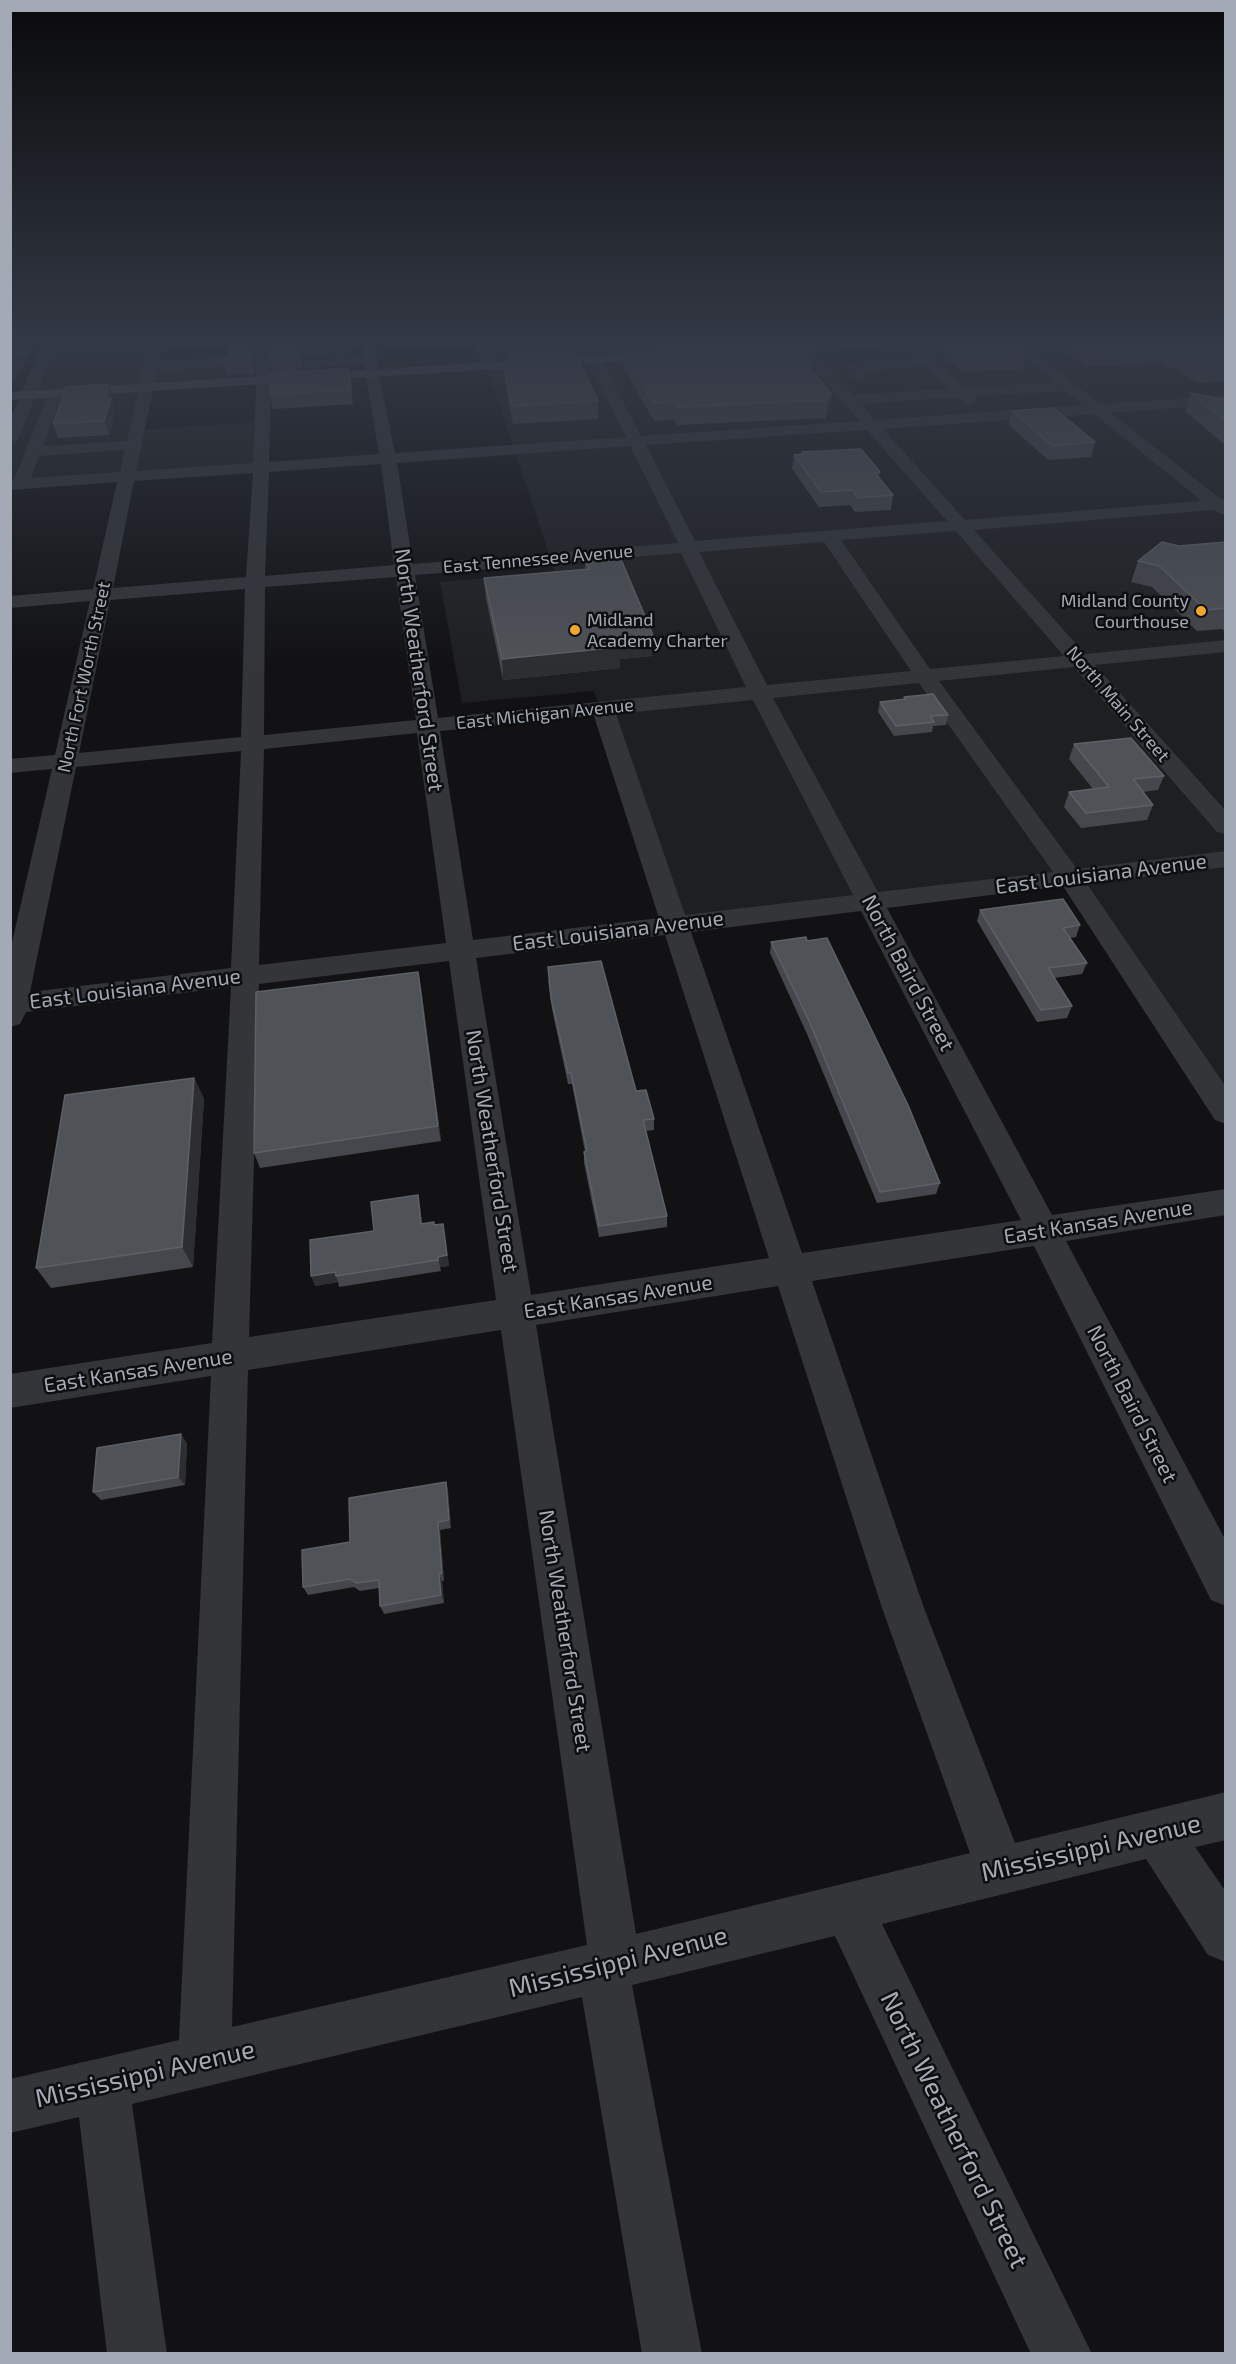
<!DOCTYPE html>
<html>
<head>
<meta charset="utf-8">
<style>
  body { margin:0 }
  #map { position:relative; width:1236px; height:2364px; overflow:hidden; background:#121214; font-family:"Exo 2",sans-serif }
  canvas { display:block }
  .frame { position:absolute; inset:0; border:12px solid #a4aab5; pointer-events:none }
</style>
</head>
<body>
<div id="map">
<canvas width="1236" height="2364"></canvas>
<div class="frame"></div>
</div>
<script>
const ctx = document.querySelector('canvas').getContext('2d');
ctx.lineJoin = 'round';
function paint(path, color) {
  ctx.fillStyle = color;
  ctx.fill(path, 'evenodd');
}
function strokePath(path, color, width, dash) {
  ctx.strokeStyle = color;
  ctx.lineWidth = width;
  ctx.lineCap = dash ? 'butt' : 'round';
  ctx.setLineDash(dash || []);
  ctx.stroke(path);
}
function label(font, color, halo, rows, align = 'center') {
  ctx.font = font + ' "Exo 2",sans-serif';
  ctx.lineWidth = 5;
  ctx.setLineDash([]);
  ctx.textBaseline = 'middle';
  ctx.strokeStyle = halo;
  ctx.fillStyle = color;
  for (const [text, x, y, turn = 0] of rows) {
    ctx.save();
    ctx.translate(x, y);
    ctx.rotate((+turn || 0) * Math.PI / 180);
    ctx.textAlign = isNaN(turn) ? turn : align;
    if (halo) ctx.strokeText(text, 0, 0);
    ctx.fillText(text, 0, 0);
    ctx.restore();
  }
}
paint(new Path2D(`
  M477,338H1225V1104L1068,879L672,925L594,691L462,703L440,582L555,572Z
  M156,343L152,361L262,354L261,381L146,388L137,430L259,422L258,469L11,486V415H19L46,349Z`), '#1e1f21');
paint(new Path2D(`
  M45,338H59L18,439L10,444V419Z
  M95,338H127C120,344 102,344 95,338Z
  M150,338H164L159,362L258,356V338H272L269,462L379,454L364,365L318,367L319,377L317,380H307C304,375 303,365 306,360L364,356L362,338H376L379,374L395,453L626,437L587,360L594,356L601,360L641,436L860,421L788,338H802L854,395L949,389L926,366L862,371L867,377L860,381L855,380L844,367L851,363L918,359L898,338H913L965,388L1055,382L1001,338H1016L1100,404L1226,396V404L1111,413L1221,499H1226V516L1213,510L974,530L1085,654L1226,640V652L1095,665L1226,811V834L1217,832L1074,667L939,681L1077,869L1226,851V867L1087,884L1226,1087V1124L1215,1120L1063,886L887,908L1052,1215L1226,1189V1215L1066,1241L1226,1541V1606L1211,1600L1034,1246L812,1281L924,1608L1015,1843L1226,1792V1840L1195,1847L1226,1892V1962L1208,1955L1146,1859L882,1924L1092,2354H1031L835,1936L632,1985L702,2354H642L582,1997L132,2104L167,2354H107L79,2117L10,2133V2079L179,2040L211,1376L10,1408V1374L212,1343L231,987L26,1012L20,1024L10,1027V951L52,769L10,773V759L55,755L90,601L10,608V596L93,589L117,482L10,490V480H14L50,390H60L62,393L43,446L127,441ZM257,365L253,463L136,471L157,371ZM1065,391L1083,405L875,420L861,404L958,397L965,404L970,405L977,401L974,396ZM1094,414L1202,501L965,520L883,429ZM867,430L947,521L695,541L646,445ZM630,446L678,543L413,564L397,463ZM125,450L120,472L31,478L39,456ZM381,464L394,565L265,576L269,472ZM253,473L246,577L113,588L134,481ZM956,531L1064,656L930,669L841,540ZM824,542L911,671L767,685L699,552ZM681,553L746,687L438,718L415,575ZM396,577L416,720L264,735L265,587ZM245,589L241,737L79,753L110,600ZM919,683L1053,872L878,892L773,698ZM753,700L853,895L685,915L616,714ZM594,716L659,918L473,940L440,731ZM417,733L446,943L259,965L264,749ZM241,751L231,968L30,992L76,767ZM861,911L1021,1220L802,1253L691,932ZM665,935L769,1258L531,1295L476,958ZM449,961L496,1300L249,1337L259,984ZM778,1286L882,1608L970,1853L636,1934L536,1325ZM501,1330L587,1945L232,2027L248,1370Z
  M472,338H486L496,366L494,369H484Z
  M578,338H592L595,344L592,350L526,356L514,368L509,369L502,365L511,353L518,349L581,343Z
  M617,338H631L643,357L641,360H631Z
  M658,338H672L684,355L682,358H672Z
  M10,356L24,358L26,361L15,381L10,382Z`), '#333539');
paint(new Path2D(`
  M894,338H973L966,342L755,354L748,350L755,346Z
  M667,351L672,352L674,355L672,358L10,400V392Z`), '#4f5258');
paint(new Path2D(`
  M10,338H37L26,357L10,354Z
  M256,338V354L228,356L224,340Z
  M270,338L348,355L306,358L303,362L302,371L349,368L353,404L273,409L270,395L273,373L270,358Z
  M401,338H429V340L404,341Z
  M496,338H563V342L518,347L510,351L504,359Z
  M696,338H792L807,357V360L812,367V369L832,395L830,413L826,414V418L761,421L677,425L674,420L654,421L623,367V350L701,345Z
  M805,338H841L807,340Z
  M934,338H1006L1026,353L1022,369L962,372L933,346Z
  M1054,338H1225L1226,339V381L1198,383L1175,368H1168L1159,363L1087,367L1053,341Z
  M252,354L255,367L254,374L226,375L223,362Z
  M507,355L598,401V419L513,424L505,382L504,365H508Z
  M109,384L113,398L112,402L115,412L109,435L58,438L53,424Z
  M1191,393L1226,400V446L1185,411Z
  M1012,411L1095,442L1091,457L1048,460L1009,425Z
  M802,452L880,472L879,477L893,495L891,510L855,512L850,505L819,507L792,469L794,455L802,454Z
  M1226,542V632L1222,629L1197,631L1152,587L1131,582L1138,561L1179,546Z
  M585,560L653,635L652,656L620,659V668L503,680L486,598L484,578L585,569Z
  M904,697L948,715L946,725L933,726L932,732L894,736L878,712L880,702L904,699Z
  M1074,744L1164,776L1158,790L1143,792L1153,805L1147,820L1081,828L1064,807L1069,792L1093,789L1069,759Z
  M980,910L1080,925L1076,937L1070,938L1087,963L1082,974L1054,978L1072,1006L1067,1018L1037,1022L977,921Z
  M771,942L940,1183L936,1194L877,1203L807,1034L770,953Z
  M418,972L421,987L441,1141L260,1168L254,1153Z
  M548,979L636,1091L654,1119V1130L646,1131L667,1216V1227L599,1237L584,1163V1152H585L572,1084H568L552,1009Z
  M194,1078L204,1099L193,1267L51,1288L36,1268Z
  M420,1206L422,1224L435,1225L443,1224L449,1266L440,1267L441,1271L339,1287L338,1282L315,1286L374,1231Z
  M187,1443L185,1485L101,1500L93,1492Z
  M446,1482L448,1491L451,1528L440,1530L444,1581H442L444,1603L384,1614L380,1606L379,1588L360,1591L354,1587L308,1595L303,1587L350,1542Z`), '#45474c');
paint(new Path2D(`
  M25,338H37L26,357L22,344Z
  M252,338H256V354Z
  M347,338L348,355L306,358L303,362L302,372L299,356L300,346L303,342Z
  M506,338H563V342L518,347L510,351L504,359L502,342Z
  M704,338H788L703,348Z
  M252,354L255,367L254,374L252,360Z
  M349,368L351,382L353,404L351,390Z
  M109,384L113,398L112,402L115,412L109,435L104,421L106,397Z
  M832,395L830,413L826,414L828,400L826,397Z
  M653,635L652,656L620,659V668L503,680L502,659L616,638Z
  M418,972L421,987L441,1141L438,1126Z
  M194,1078L204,1099L193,1267L182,1247Z
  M418,1195L420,1206L424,1234L421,1224Z
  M443,1224L449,1266L440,1267L441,1271L438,1257Z
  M335,1272L338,1282L315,1286L311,1276Z
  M181,1434L187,1443L185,1485L178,1477Z
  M446,1482L448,1491L451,1528L449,1520Z
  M438,1522L440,1530L444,1581L442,1573Z
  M439,1574L442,1581L444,1603L441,1595Z`), '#2c2e31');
const building = new Path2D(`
  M10,338H25L22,344L10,342Z
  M224,338H252L224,340Z
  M270,338H346V339L303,342L300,346L299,356L270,358Z
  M792,338L807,357H804L812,367H810L832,395L826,397L828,400L678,407L675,402L654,403L623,350Z
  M943,338H1006L1026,353L965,357Z
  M1069,338H1225L1226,339V368L1202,369L1180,355H1173L1163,350L1091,354Z
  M574,351L598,401L512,406L504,365L510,364L507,355Z
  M252,354V360L223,362L224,356Z
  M349,368L351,390L270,395V373Z
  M109,384L106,397L111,399L104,421L53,424L66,387Z
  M1191,393L1226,400V422Z
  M1054,408L1095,442L1052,446L1012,411Z
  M861,449L880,472L875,473L893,495L858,498L852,490L821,492L794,455L804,454L802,452Z
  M1162,542L1179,546L1226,542V608L1206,610L1159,566L1138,561Z
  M620,557L653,635L616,638L620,647L502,659L484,578L590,569L585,560Z
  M933,694L948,715L930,716L934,722L896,726L880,702L906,699L904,697Z
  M1131,738L1164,776L1133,779L1153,805L1086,813L1069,792L1109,787L1074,744Z
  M1063,899L1080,925L1063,928L1087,963L1048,968L1072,1006L1041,1010L980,910Z
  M806,937L807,941L827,938L908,1105L940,1183L880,1192L810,1023L771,942Z
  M601,961L636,1091L646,1090L654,1119L643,1120L667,1216L599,1226L584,1152L587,1151L571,1073H568L551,998L548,967Z
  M418,972L438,1126L254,1153L256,992Z
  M194,1078L182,1247L36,1268L65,1095Z
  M418,1195L421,1224L434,1222V1225L443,1224L447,1255L438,1257V1260L336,1276L335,1272L311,1276L310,1240L374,1231L371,1202Z
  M181,1434L178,1477L93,1492L97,1448Z
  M446,1482L449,1520L438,1522L442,1573L439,1574L441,1595L380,1606L379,1580L356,1583L350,1579L303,1587L302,1550L350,1542L349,1498Z`);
paint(building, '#4f5257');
strokePath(building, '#5d6066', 1.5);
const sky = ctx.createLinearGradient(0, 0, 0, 669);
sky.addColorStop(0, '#0a0a0b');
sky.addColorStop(0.51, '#333945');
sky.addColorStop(1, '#33394500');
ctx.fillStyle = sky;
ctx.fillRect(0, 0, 1236, 669);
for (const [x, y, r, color] of [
  [1201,611,6,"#f3a62c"],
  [575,630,6,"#f3a62c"]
]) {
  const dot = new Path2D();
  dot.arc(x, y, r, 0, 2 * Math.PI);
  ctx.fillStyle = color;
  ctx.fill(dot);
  strokePath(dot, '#0d0e0f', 2);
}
label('18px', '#a4aab5', '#0d0e0f', [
  ["East Tennessee Avenue",538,559,-5],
  ["North Fort Worth Street",84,677,-78],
  ["North Main Street",1118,704,49],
  ["East Michigan Avenue",545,714,-6]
]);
label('18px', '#a4aab5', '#0d0e0f', [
  ["Midland County",1189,601],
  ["Courthouse",1189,622],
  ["Midland",587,620,"left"],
  ["Academy Charter",587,641,"left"]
], 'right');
label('21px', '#a4aab5', '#0d0e0f', [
  ["North Weatherford Street",419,670,82],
  ["East Louisiana Avenue",1101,874,-7],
  ["East Louisiana Avenue",618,931,-7],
  ["North Baird Street",908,973,62],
  ["East Louisiana Avenue",135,989,-7],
  ["North Weatherford Street",492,1151,81],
  ["East Kansas Avenue",1098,1222,-9],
  ["East Kansas Avenue",618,1297,-9],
  ["East Kansas Avenue",138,1371,-9],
  ["North Baird Street",1132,1404,63],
  ["North Weatherford Street",565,1631,81]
]);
label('26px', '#a4aab5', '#0d0e0f', [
  ["Mississippi Avenue",1091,1848,-13],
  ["Mississippi Avenue",618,1962,-14],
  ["Mississippi Avenue",145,2074,-13],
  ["North Weatherford Street",954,2130,64]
]);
</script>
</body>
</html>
